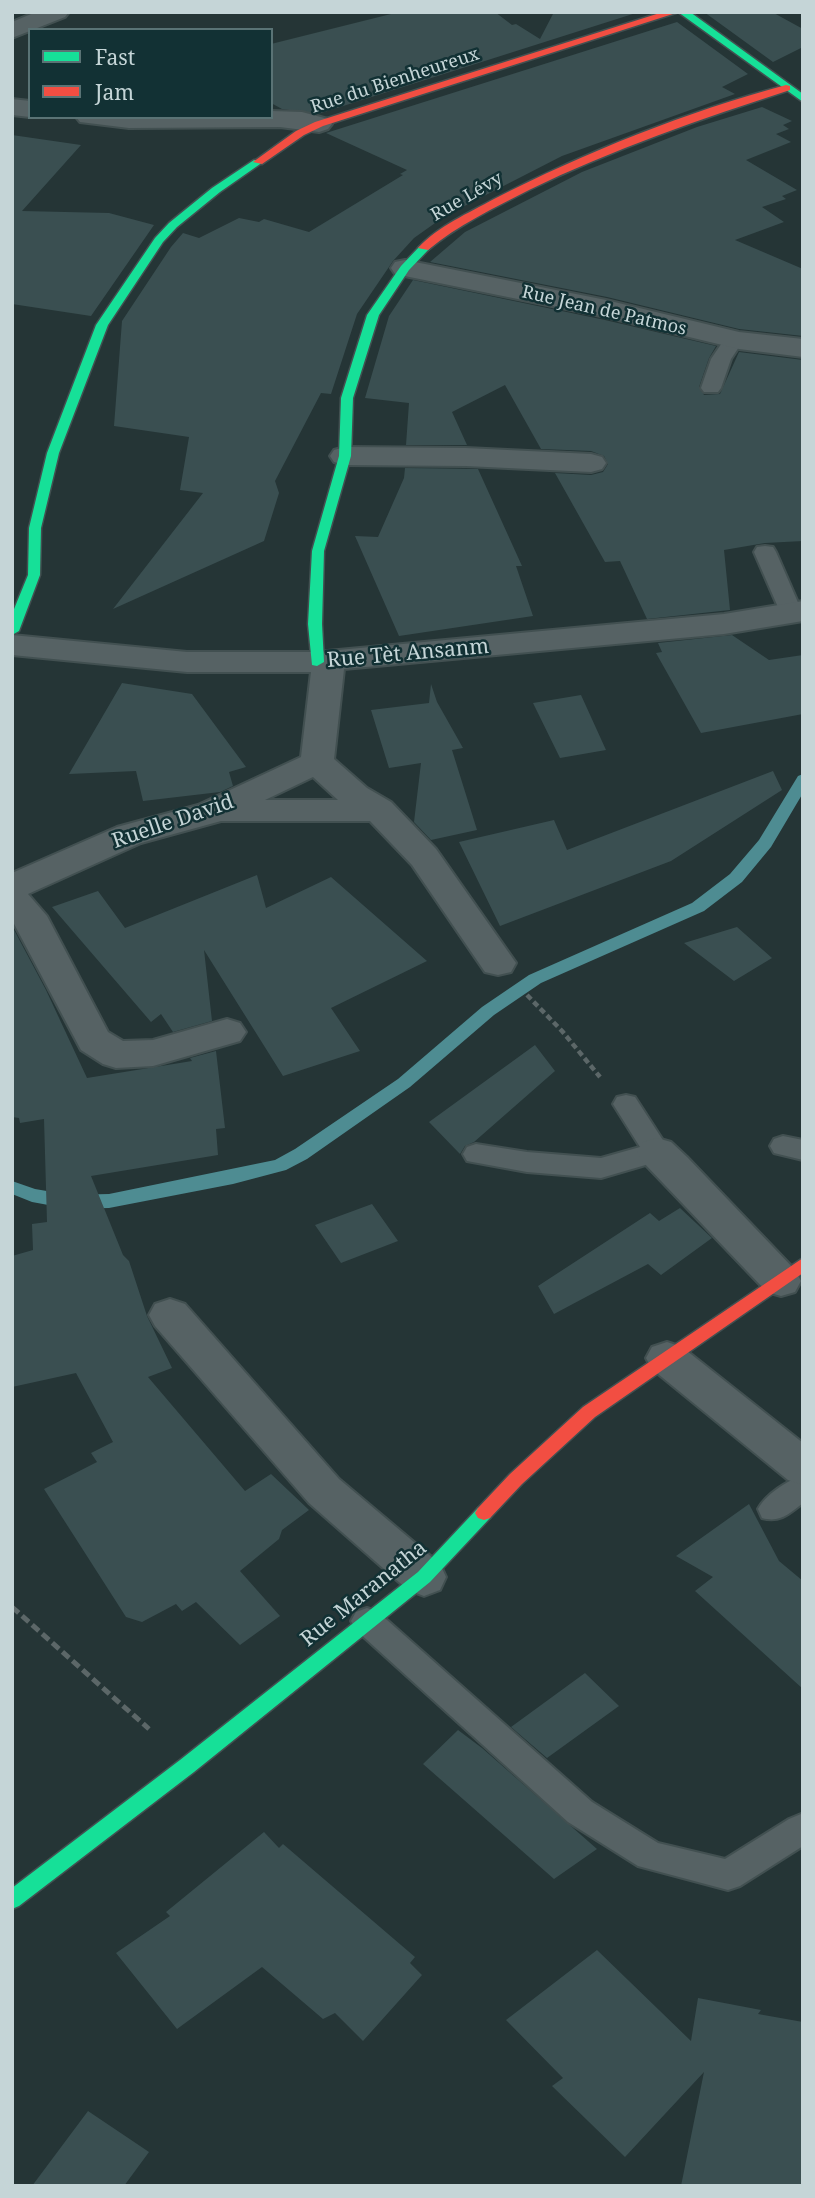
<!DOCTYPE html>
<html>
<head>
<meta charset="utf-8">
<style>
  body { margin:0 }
  #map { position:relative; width:815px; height:2198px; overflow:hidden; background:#253536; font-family:"Noto Serif",serif }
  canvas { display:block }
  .frame { position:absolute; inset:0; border:14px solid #c5d5d7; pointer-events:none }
  .legend { position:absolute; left:28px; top:28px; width:245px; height:91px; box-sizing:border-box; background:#123134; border:2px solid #5a7375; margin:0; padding:9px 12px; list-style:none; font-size:21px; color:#c5d5d7 }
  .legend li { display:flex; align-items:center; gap:14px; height:35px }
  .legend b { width:35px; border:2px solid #5a7375 }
</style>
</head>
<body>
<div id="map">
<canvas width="815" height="2198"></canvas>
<div class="frame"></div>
<ul class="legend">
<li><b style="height:9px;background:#16e098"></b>Fast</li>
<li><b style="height:9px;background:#f24e42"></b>Jam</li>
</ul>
</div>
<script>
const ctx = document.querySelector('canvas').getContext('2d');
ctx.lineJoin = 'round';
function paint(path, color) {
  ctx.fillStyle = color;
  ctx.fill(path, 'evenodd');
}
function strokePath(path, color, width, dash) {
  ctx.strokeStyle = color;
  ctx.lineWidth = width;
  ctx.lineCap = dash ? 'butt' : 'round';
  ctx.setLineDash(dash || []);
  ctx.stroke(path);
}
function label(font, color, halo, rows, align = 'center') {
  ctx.font = font + ' "Noto Serif",serif';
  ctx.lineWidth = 5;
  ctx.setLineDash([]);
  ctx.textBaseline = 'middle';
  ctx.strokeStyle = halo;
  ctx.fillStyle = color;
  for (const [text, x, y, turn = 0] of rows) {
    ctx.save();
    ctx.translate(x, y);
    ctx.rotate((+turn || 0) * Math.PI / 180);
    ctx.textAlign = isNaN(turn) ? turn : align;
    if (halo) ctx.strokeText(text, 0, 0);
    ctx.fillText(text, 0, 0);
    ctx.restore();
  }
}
paint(new Path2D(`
  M803,774V793L771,847L742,882L704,911L541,983L494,1015L410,1087L307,1159L286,1170L233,1184L109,1208L70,1209L32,1202L12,1194V1181L35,1189L70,1195L109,1194L275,1160L295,1149L398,1079L482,1007L529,975L692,903L730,874L759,840L798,776Z`), '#4e8c92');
paint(new Path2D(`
  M399,12H495L512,25L516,24L540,39L554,12H639L318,114L282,109L271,103V44Z
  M704,12H772L803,29V47L773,62Z
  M677,22L748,74L722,87L735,94L562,156L445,216L414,238L393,261L357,314L331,394L321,393L275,481L279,493L264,541L113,609L203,493L180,490L189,437L114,426L122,321L171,247L183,233L199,238L239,218L259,222L264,219L309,232L403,175L400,174L407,170L326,133Z
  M762,107L792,121L783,125L789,129L776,134L791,142L746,160L797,190L782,196L786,199L762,207L784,222L735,240L803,269V336L739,329L607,297L430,262L465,232L582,172L697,127Z
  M12,135L81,145L22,211L109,213L154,225L91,316L12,304Z
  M413,280L605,320L716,346L709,358L699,387L704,395L720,394L739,352L803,360V541L765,543L724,550L730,610L647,619L620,561L605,562L555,473L591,475L603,472L608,464L604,456L591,451L541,449L505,385L452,412L467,445H406L409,403L365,398L389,316Z
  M405,468L478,469L522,566H516L533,616L399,636L355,536L378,537L404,478Z
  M732,635L769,660L803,655V714L701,733L656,653L662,652L658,643Z
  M122,683L192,694L246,767L229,772L233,786L220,792L143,801L136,771L69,774Z
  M431,684L437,702L463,748L452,750L477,830L431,840L414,822L421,763L389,768L371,710L429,703Z
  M581,695L606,750L560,758L533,703Z
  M773,771L782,790L671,861L500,926L459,842L554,820L567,850Z
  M257,875L266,908L331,877L427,961L331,1008L360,1051L283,1076L204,950L212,1021L173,1032L161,1014L151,1022L52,907L98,891L125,928Z
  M12,926L46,990L87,1078L192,1061L190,1058L216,1051L225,1128L216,1129L218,1155L91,1176L123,1255L129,1261L147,1316L172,1368L148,1377L245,1491L271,1474L309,1510L282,1530L279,1539L240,1571L280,1616L240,1645L196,1602L182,1611L176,1604L142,1622L126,1617L44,1489L97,1462L91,1453L113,1442L76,1373L12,1387V1256L33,1250L32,1224L47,1222L44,1119L20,1123L19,1118L12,1117Z
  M737,927L772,958L734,981L684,943Z
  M535,1045L555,1071L474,1142L465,1146L460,1154L429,1122Z
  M372,1204L398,1241L341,1263L315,1225Z
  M680,1208L712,1238L661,1275L648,1264L554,1314L538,1286L650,1213L659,1221Z
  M749,1504L779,1561L803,1581V1689L695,1591L713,1577L676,1556Z
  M585,1673L619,1706L547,1758L511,1727Z
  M458,1730L482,1748L597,1849L554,1879L423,1764Z
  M264,1832L279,1848L283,1844L415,1957L410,1963L422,1975L363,2041L335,2013L323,2019L262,1967L177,2029L116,1953L170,1916L166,1912Z
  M597,1950L691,2041L698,1998L761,2010L758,2014L803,2022V2186H681L704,2072L625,2157L552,2086L563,2078L506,2020Z
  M88,2111L149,2152L124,2186H32Z`), '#3a4f51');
const lane = new Path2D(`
  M733,335L743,341L731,359L721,388L718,392H704L701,388L711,359L726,337Z
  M765,546L773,547L776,552L803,614L800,619H784L781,614L754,552L757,547Z
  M626,1095L635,1097L666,1145L670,1152L666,1159L601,1178L527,1172L467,1161L463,1154L467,1147L476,1144L527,1152L601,1158L640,1147L613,1104L617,1097Z
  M783,1136L803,1140V1160L774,1153L770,1146L774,1139Z
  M803,1475V1503C789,1514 780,1523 762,1518L758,1509C766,1494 787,1481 803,1475Z
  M367,1608L378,1612L592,1802L658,1843L725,1859L789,1819L801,1814L803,1846L740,1886L728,1890L638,1866L568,1822L356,1630L351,1621L356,1612Z`);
const street = new Path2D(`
  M36,12H69L65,17L12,38V22Z
  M12,99L30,101V117L12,115Z
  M271,111L302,112L328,119L332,124L328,129L319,132L280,127L129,128L80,122L76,117H271Z
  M405,260L606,300L739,332L803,339V357L739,349L606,317L395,274L391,268L395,262Z
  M345,447L466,448L591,454L602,457L606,463L602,469L591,472L466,466L345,465L334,462L330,456L334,450Z
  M803,601V621L724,634L344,669L334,759L367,788L391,802L436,849L516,963L511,972L498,975L485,972L412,865L370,821H221L141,843L28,894L47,916L108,1032L123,1041L153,1040L227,1019L240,1023L246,1032L240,1041L153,1066L116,1068L103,1064L81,1050L12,920V873L117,827L198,805L301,757L311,672H187L12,655V635L187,652H317L724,614ZM313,777L338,800H265Z
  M657,1138L671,1142L687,1157L795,1270L801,1281L795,1292L781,1296L767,1292L643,1162L637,1152L643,1142Z
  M170,1299L185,1304L339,1479L440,1564L446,1577L440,1590L424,1596L408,1590L309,1503L155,1326L149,1315L155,1304Z
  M667,1342L682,1347L803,1443V1485L788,1480L652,1369L646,1358L652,1347Z`);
const fast = new Path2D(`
  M678,12H690L803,94V102Z
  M254,160L263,162L220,192L177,227L163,242L108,325L59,453L41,528L40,575L19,631L12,635V614L28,575L29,528L47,453L96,325L155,238L169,223L212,188Z
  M420,246L430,248L409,270L379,315L353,398L351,456L324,551L322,624L324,662L317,666L312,665L308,624L312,551L339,456L341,398L367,315L401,266Z
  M484,1506L490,1508L493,1513L490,1518L430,1582L194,1772L19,1906L12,1909V1888L180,1760L418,1572L478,1508Z`);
const jam = new Path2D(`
  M663,12H679L323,126L304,135L262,164L253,162L296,131L315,122Z
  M786,85L790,86V90C701,119 613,149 529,190C494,208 458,225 428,250L418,248C438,226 469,213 494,199C586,152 686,112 786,85Z
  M803,1258V1273L595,1417L522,1484L490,1518L484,1520L478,1518L475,1513L478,1508L510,1474L583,1407Z`);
strokePath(lane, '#425051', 4);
strokePath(street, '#425051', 4);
strokePath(fast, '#425051', 3);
strokePath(jam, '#425051', 3);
strokePath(new Path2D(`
  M527,995L562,1031L600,1077`), '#5c6768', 4.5, [6, 3.5]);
strokePath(new Path2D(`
  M12,1607L149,1729`), '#5c6768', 5, [9, 4.5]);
paint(lane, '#566264');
paint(street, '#566264');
paint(fast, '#16e098');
paint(jam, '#f24e42');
label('18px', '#c5d5d7', '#123134', [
  ["Rue du Bienheureux",395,81,-18],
  ["Rue Lévy",467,197,-30],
  ["Rue Jean de Patmos",604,311,13]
]);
label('21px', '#c5d5d7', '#123134', [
  ["Rue Tèt Ansanm",408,654,-5],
  ["Ruelle David",173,822,-19],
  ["Rue Maranatha",364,1594,-39]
]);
</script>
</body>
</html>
